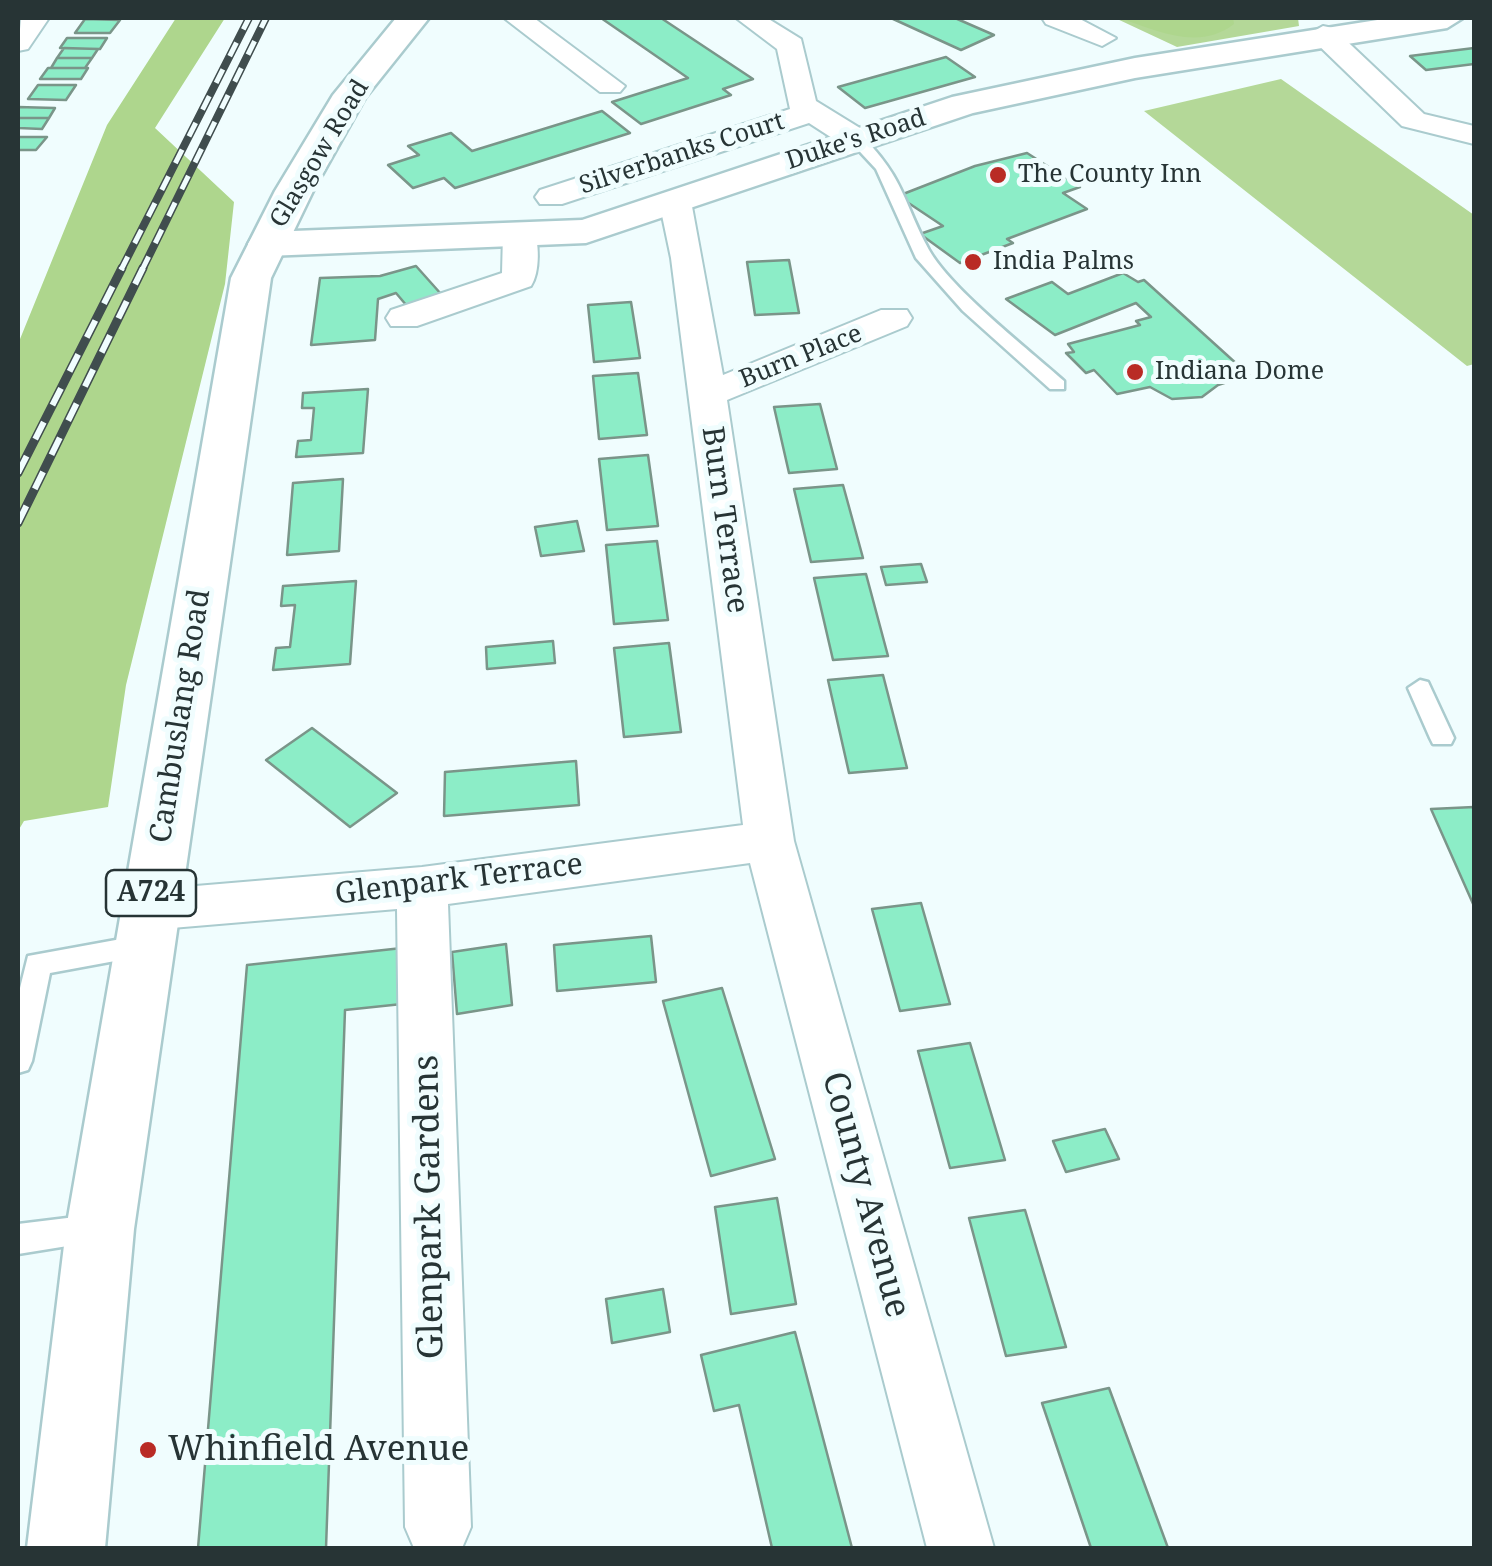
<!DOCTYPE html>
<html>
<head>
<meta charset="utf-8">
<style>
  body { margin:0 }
  #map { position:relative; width:1492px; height:1566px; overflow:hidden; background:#f0fdfe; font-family:"Noto Serif",serif }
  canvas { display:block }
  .frame { position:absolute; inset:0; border:20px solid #273435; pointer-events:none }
</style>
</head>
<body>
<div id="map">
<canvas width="1492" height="1566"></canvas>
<div class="frame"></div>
</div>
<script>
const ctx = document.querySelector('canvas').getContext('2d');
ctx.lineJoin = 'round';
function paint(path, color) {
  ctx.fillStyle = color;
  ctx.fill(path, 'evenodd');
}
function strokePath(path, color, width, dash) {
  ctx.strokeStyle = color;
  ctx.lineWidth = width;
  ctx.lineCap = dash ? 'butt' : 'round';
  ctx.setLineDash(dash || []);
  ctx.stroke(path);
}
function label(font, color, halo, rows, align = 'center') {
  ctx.font = font + ' "Noto Serif",serif';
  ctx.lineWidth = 10;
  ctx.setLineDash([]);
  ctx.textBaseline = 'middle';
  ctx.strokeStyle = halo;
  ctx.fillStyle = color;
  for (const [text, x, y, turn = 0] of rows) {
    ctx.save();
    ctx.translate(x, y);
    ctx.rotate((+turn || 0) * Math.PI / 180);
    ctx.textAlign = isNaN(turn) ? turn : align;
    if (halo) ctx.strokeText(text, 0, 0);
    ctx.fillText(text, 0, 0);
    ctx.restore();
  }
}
paint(new Path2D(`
  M1115,18H1298L1299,26L1177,47Z
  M1281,79L1474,215V364L1467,366L1144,111Z`), '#b4d898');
paint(new Path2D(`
  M176,18H225L155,128L234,202L225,284L126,685L108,807L24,821L18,831V344L107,125Z
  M1120,18H1233L1234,24C1199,51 1157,31 1120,18Z`), '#aed68d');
const building = new Path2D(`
  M601,18H661L753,79L723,89L731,95L641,124L612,102L688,78Z
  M891,18H955L994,35L961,50Z
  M85,19L120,20L110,33H75Z
  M67,38H107L100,49L60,48Z
  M64,48L98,49L92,58H57Z
  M1474,48V64L1426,70L1410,56Z
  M946,57L975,77L865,108L838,87Z
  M57,58H92L85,68H51Z
  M48,68H88L81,79H40Z
  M38,85H76L66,100L28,99Z
  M18,107L55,108L49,118H18Z
  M602,111L630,133L455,188L444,178L413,188L388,165L419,155L408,146L451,133L472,151Z
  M18,118H49L42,129L18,128Z
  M18,137H47L36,150H18Z
  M1027,153L1080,187L1063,193L1087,209L1007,239L1013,243L960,263L920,234L943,226L898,196L975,166Z
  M789,260L799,313L755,315L747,262Z
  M416,266L441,294L407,306L396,293L378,299L375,340L311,345L320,278L380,276Z
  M1123,273L1138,282L1144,280L1249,375L1218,385L1202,397L1172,399L1150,387L1117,394L1094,370L1086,373L1066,353L1074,352L1068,344L1140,325L1136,321L1151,317L1136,303L1055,335L1006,299L1052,282L1068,294Z
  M631,302L640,358L594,362L588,305Z
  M638,373L647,435L599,439L593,376Z
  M368,389L363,453L296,457L298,441L311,440L314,408H302L303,393Z
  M820,404L837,469L789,473L774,407Z
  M648,455L658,526L607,530L599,459Z
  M343,479L339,551L287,555L293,483Z
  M843,485L863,558L811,562L794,489Z
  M577,521L584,551L541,556L535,527Z
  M657,541L668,620L614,624L606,545Z
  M921,564L927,582L886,585L881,567Z
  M866,574L888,656L833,660L814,578Z
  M356,581L350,664L273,670L276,648L290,647L295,605L281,606L283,586Z
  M553,641L555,663L487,669L486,647Z
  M669,643L681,732L624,737L614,648Z
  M883,675L907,768L849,773L828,680Z
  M312,728L397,793L350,827L266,760Z
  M576,761L579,805L444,816L445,772Z
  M1474,807V906L1431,809Z
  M921,903L950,1004L900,1011L872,909Z
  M651,936L656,982L557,991L554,945Z
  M506,944L512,1005L457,1014L452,952Z
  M402,948V1004L345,1010L326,1548H198L247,965Z
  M722,988L775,1159L711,1176L663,1001Z
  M970,1043L1005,1160L950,1168L918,1051Z
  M1105,1129L1119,1159L1066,1172L1053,1141Z
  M777,1198L796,1304L731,1314L715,1207Z
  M1025,1210L1066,1347L1006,1356L969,1218Z
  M663,1289L670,1332L612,1343L606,1299Z
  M795,1332L852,1548H772L739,1405L714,1411L701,1355Z
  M1109,1388L1168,1548H1091L1042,1403Z`);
paint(building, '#8cedc7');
strokePath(building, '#7a9589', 2.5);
const lane = new Path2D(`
  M851,137H863C905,180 903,202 929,250C952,290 1028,349 1064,381V389H1050L963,311L916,258L876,169L849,140Z
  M1420,680L1428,682L1454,738L1451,744H1433L1430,738L1408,688Z
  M143,935L153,938L157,946L153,954L50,973L32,1061L28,1070L18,1073V996L28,956Z
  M100,1214L111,1219L116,1229L111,1239L18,1254V1224Z`);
const street = new Path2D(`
  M21,18H49L28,49L18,51Z
  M504,18H534L625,86L620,92H600Z
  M736,18H767L801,39L816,101L868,133L872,140L868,147H846L809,123L562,204H540L535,197L540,190L790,109L777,49Z
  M1042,18H1078L1116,38L1102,46L1046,24Z
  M1323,26L1333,28L1424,114L1474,126V144L1402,126L1313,40L1309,34Z
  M675,191L691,201L723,375L881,310H907L912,318L907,326L727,400L794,841L994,1548H927L750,863L448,904L471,1527L462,1548H414L405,1527L397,909L148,930L130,924L123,910L130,896L148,890L422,867L743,825L671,258L659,201Z
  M520,224L532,227C540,240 540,273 531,286L417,326H391L386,318L391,310L502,273L503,234L508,227Z`);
const secondary = new Path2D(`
  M1390,18H1463L1447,28L1135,78L973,113L586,243L267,256L253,252L248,244L253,236L267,232L582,220L952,97L1135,58Z`);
const primary = new Path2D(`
  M396,18H429L365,98L313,191L271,278L134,1229L105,1548H27L66,1229L231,278L275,191L333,95Z`);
strokePath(lane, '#aacbce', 5);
strokePath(street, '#aacbce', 4);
strokePath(secondary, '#aacbce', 5);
strokePath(primary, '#aacbce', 5);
paint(lane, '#fff');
paint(street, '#fff');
paint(secondary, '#fff');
paint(primary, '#fff');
const railFar1 = new Path2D(`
  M121,270L249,18
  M142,270L266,18`);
const rail = new Path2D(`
  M18,473L122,268
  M18,523L143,268`);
strokePath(railFar1, '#404d4e', 8);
strokePath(rail, '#404d4e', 9);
strokePath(railFar1, '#f0fdfe', 5, [15]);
strokePath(rail, '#f0fdfe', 6, [19]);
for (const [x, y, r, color] of [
  [998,175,10,"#b92b25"],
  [973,262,10,"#b92b25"],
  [1135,372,10,"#b92b25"],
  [148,1450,10,"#b92b25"]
]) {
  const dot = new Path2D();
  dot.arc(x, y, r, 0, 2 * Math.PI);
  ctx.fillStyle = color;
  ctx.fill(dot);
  strokePath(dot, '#f0fdfe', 4);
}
label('25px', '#273435', '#f0fdfe', [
  ["Duke's Road",856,140,-18],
  ["Glasgow Road",320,154,-59],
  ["Silverbanks Court",682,154,-18],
  ["Burn Place",801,357,-22]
]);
label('25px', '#273435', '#f0fdfe', [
  ["The County Inn",1018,175],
  ["India Palms",993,262],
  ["Indiana Dome",1155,372]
], 'left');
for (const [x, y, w] of [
  [151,893,90]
]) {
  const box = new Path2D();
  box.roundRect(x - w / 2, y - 23, w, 46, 8);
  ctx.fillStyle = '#f0fdfe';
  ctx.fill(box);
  strokePath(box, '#273435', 2.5);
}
label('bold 28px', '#273435', null, [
  ["A724",151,893]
]);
label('30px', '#273435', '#f0fdfe', [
  ["Burn Terrace",724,520,82],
  ["Cambuslang Road",181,716,-81],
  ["Glenpark Terrace",459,880,-7]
]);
label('35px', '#273435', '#f0fdfe', [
  ["County Avenue",865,1195,75],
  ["Glenpark Gardens",430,1207,-91]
]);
label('35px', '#273435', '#f0fdfe', [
  ["Whinfield Avenue",168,1450]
], 'left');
</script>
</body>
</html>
